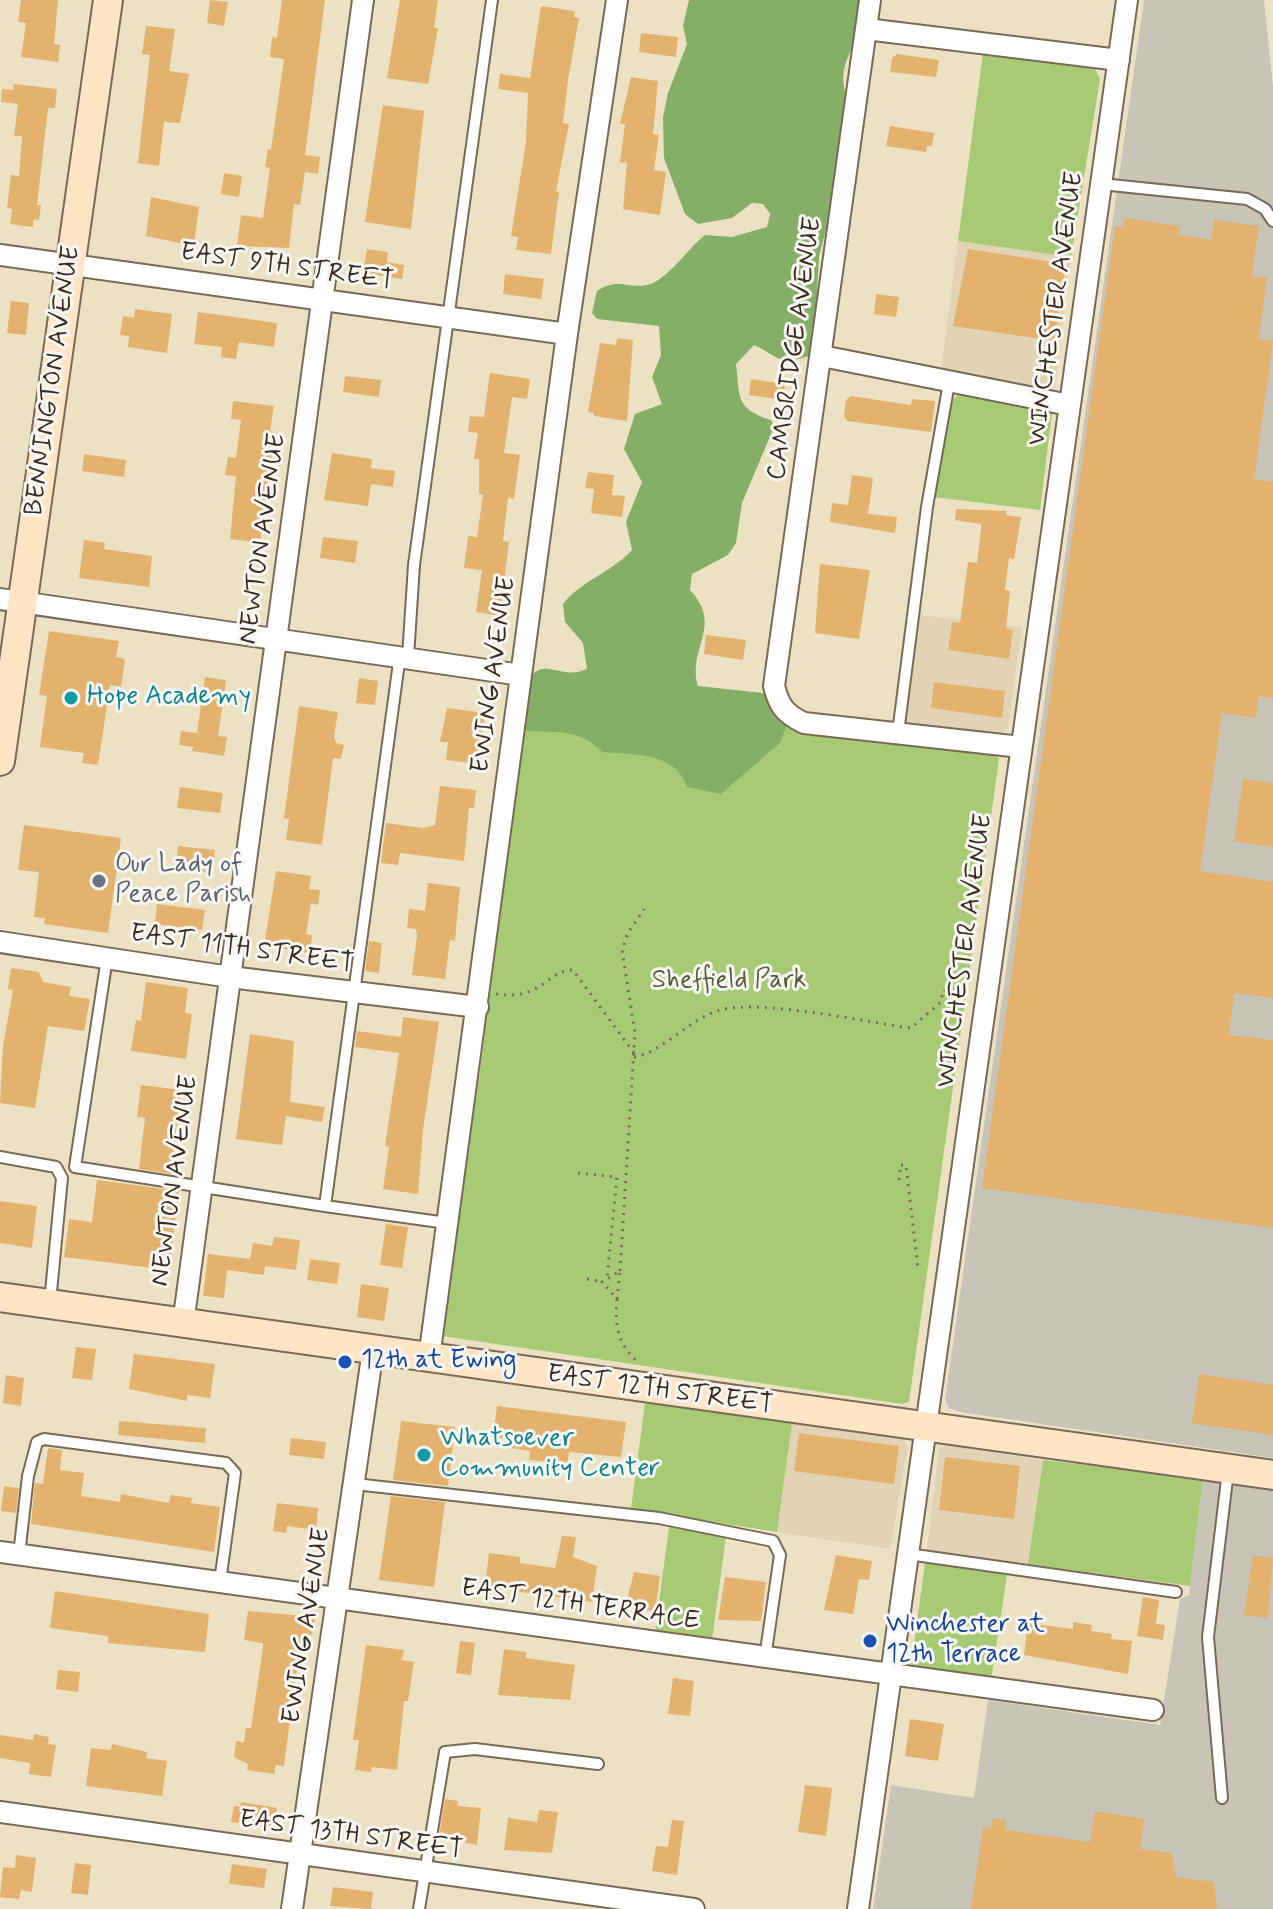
<!DOCTYPE html>
<html>
<head>
<meta charset="utf-8">
<style>
  body { margin:0 }
  canvas { display:block; background:#ece2c3 }
</style>
</head>
<body>
<canvas width="1273" height="1909"></canvas>
<script>
const ctx = document.querySelector('canvas').getContext('2d');
ctx.lineJoin = 'round';
function paint(path, color) {
  ctx.fillStyle = color;
  ctx.fill(path, 'evenodd');
}
function strokePath(path, color, width, dash) {
  ctx.strokeStyle = color;
  ctx.lineWidth = width;
  ctx.lineCap = dash ? 'butt' : 'round';
  ctx.setLineDash(dash || []);
  ctx.stroke(path);
}
function label(font, color, halo, rows, align = 'center') {
  ctx.font = font + ' Mynerve,sans-serif';
  ctx.lineWidth = 6;
  ctx.setLineDash([]);
  ctx.textBaseline = 'middle';
  ctx.strokeStyle = halo;
  ctx.fillStyle = color;
  for (const [text, x, y, turn = 0] of rows) {
    ctx.save();
    ctx.translate(x, y);
    ctx.rotate((+turn || 0) * Math.PI / 180);
    ctx.textAlign = isNaN(turn) ? turn : align;
    if (halo) ctx.strokeText(text, 0, 0);
    ctx.fillText(text, 0, 0);
    ctx.restore();
  }
}
paint(new Path2D(`
  M958,241L1071,257L1055,390L1045,392L941,370Z
  M920,615L1022,627L1008,728L1002,733L906,723Z
  M792,1423L903,1438L908,1447L890,1549L777,1532Z
  M946,1445L1043,1460L1028,1564L927,1550L939,1449Z`), '#e1d3b4');
paint(new Path2D(`
  M1144,0H1264L1273,87V1458L960,1412L949,1408L945,1400Z
  M1203,1479L1273,1489V1909H873L891,1785L974,1798L988,1700L1160,1725L1180,1599L1189,1595Z`), '#c9c4b8');
paint(new Path2D(`
  M983,53L1095,69L1100,79L1071,257L958,241Z
  M969,393L1048,409L1052,413L1040,510L933,497L952,400L959,394Z
  M528,689L993,752L999,759L909,1402L902,1404L442,1336L483,1050Z
  M645,1402L792,1423L777,1532L631,1509Z
  M1043,1460L1203,1479L1190,1586L1028,1564Z
  M669,1527L726,1537L712,1640L655,1633Z
  M925,1563L1007,1575L991,1681L911,1666Z`), '#a7cb75');
paint(new Path2D(`
  M689,0H863C861,12 861,28 856,39C847,60 839,71 846,95L835,195L819,256L814,348L809,356C777,366 780,357 754,345L736,364C740,397 735,409 771,420L774,427L742,503L736,543L728,555L692,574L690,590C724,626 687,648 698,686L763,693L787,723L781,742L721,794L687,787C675,751 633,755 602,752C580,728 556,733 527,731L517,722C520,705 525,663 550,669C565,672 573,675 587,669L583,643L565,622L563,604C581,581 612,572 632,550L626,522L642,482L624,449L635,414L662,404L652,377L661,355L659,326L597,319L592,313L597,291C619,277 627,289 647,285C667,281 688,248 705,235L732,237L767,227L770,214L763,204L752,203L732,218L698,224L685,214L664,158L663,117L668,93L687,44L683,26Z`), '#85af66');
paint(new Path2D(`
  M21,0H58L54,44L60,45L58,62L21,57L26,23L18,22Z
  M210,0L228,2L224,26L207,23Z
  M282,0H325L305,155L320,157L318,174L305,172L300,205L294,204L289,248L237,246L241,215L263,218L270,168L265,167L268,149L271,150L284,59L270,57L272,37L277,38Z
  M400,0H438L434,28H438L428,84L387,78Z
  M541,6L575,11L574,17L579,18L568,80L563,123L569,124L556,191L559,192L551,254L516,250L518,237L511,236L526,142L528,93L498,89L500,74L530,78Z
  M146,26L175,29L169,71L189,74L180,123L164,122L159,166L138,163L150,55L142,54Z
  M641,33L678,37L676,57L639,52Z
  M897,54L939,60L936,77L890,72L892,58Z
  M631,77L658,81L653,134L659,135L654,170L666,172L660,215L623,209L627,163L620,162L625,124H620Z
  M14,84L57,89L55,108H48L37,205H41L39,220L34,219L33,227L10,224L12,209L7,208L11,175L19,176L22,136H14L18,104L1,102L2,89L13,90Z
  M383,105L424,111L411,229L365,222Z
  M890,126L934,133L932,146H927L926,152L886,146Z
  M224,173L242,176L239,197L221,194Z
  M151,197L199,207L194,246L146,236Z
  M1124,218L1180,226L1178,235L1211,240L1214,220L1259,226L1252,276L1267,278L1259,339L1273,341L1254,479L1273,482V698L1259,696L1256,718L1222,713L1200,871L1273,882V998L1234,993L1229,1035L1273,1040V1228L982,1188L1115,226L1123,227Z
  M367,249L388,252L387,262L404,265L402,279L363,273Z
  M968,249L1066,264L1055,341L953,326Z
  M505,274L544,279L541,299L503,294Z
  M876,294L899,297L896,317L874,314Z
  M11,301L29,303L26,335L7,333Z
  M135,309L172,314L167,353L128,347L129,336L120,335L123,316L134,318Z
  M198,312L277,323L274,347L239,342L236,359L221,357L222,347L194,344Z
  M617,338L633,340L627,421L594,416V413L588,412L600,343L616,345Z
  M490,373L530,379L527,399L512,397L504,453L520,455L514,499L508,498L503,541L509,542L500,616L476,612L482,570L464,568L468,536L477,537L483,495L479,494V459H474L478,433L468,432L470,416L484,417Z
  M345,376L381,380L379,397L343,392Z
  M751,379L785,384L783,400L749,395Z
  M851,396L911,405L912,399L935,401L931,432L847,421L844,416L846,400Z
  M233,401L274,406L270,431L275,432L260,543L230,539L236,476L225,475L228,457L236,458L241,420L231,419Z
  M332,453L372,459L371,468L395,471L393,487L371,484L368,506L324,500Z
  M84,454L126,460L124,477L82,471Z
  M588,472L614,475L612,495L625,496L622,517L591,513L594,489L585,488Z
  M852,475L873,478L868,514L897,517L895,533L830,522L832,503L848,505Z
  M956,509L1006,511V515L1021,517L1014,559L1009,558L1005,590L1010,591L1006,629L1013,630L1009,659L948,650L952,622L960,623L968,562L977,563L981,529V524L955,520Z
  M323,537L358,541L355,563L320,558Z
  M84,540L105,543L104,549L152,556L149,587L79,578Z
  M820,564L870,570L859,639L815,633Z
  M49,631L119,641L116,657L125,659L121,687L110,685L98,765L82,763L84,753L40,747L47,696L39,695Z
  M706,635L746,640L743,660L704,654Z
  M205,677L226,680L218,736L227,737L224,756L192,751L193,747L179,745L181,731L197,733Z
  M359,678L378,681L375,705L356,703Z
  M934,682L1005,691L1002,718L931,708Z
  M299,706L338,712L334,736L336,743L344,745L341,759L333,758L322,845L286,840L289,819L284,818Z
  M447,708L485,713L479,764L446,760L448,742H440Z
  M1243,779L1273,783V847L1234,841Z
  M440,786L476,790L474,808H469L464,861L400,853L398,865L381,863L386,823L423,828L435,825Z
  M180,787L223,793L220,813L177,808Z
  M24,825L121,838L108,933L44,924L45,918L34,917L39,872L18,870Z
  M178,846L215,850L212,873L176,868Z
  M276,871L311,876L309,889L320,890L318,905L311,903L306,934L312,935L310,953L264,946Z
  M428,883L460,887L455,941L450,940L445,979L412,975L417,936L416,929L407,928L409,909L425,911Z
  M157,904L205,910L202,930L155,924Z
  M369,941L382,943L379,973L365,971Z
  M11,968L39,972L43,982L71,987L69,996L90,999L84,1031L48,1026L35,1108L0,1103L3,1046L13,990L8,989Z
  M146,982L188,988L185,1013L192,1014L186,1059L131,1051L136,1020L141,1021Z
  M403,1017L439,1022L423,1130L418,1194L383,1189L389,1147L385,1146L399,1053L355,1047L357,1031L401,1037Z
  M250,1034L294,1041L290,1102L325,1107L322,1122L286,1116L282,1145L236,1139Z
  M141,1085L181,1090L171,1174L139,1169L145,1118L137,1117Z
  M97,1180L179,1191L169,1270L64,1257L69,1219L92,1222Z
  M0,1201L37,1206L32,1248L0,1243Z
  M386,1224L408,1227L402,1268L380,1265Z
  M274,1237L300,1240L296,1270L265,1266L264,1275L227,1270L224,1298L203,1296L208,1254L250,1259L253,1243L272,1246Z
  M310,1259L340,1263L337,1284L307,1280Z
  M361,1284L389,1288L384,1321L357,1317Z
  M76,1347L96,1349L92,1380L72,1378Z
  M134,1354L215,1364L210,1398L187,1395V1401L129,1389Z
  M1199,1374L1273,1385V1435L1192,1423Z
  M6,1375L24,1378L21,1406L3,1403Z
  M497,1406L626,1422L621,1457L569,1452L566,1471L550,1469V1462L529,1460L530,1451L510,1448L511,1439L493,1437Z
  M119,1421L206,1428L205,1443L118,1435Z
  M401,1421L455,1427L448,1486L393,1480Z
  M799,1433L899,1446L894,1484L794,1471Z
  M291,1438L326,1442L324,1459L289,1455Z
  M48,1448L62,1450L60,1470L84,1473L81,1496L120,1502L121,1494L169,1503L171,1495L192,1498L191,1503L220,1507L214,1552L31,1524L35,1483L43,1484Z
  M945,1457L1020,1466L1014,1519L939,1510Z
  M4,1486L19,1488L16,1513L1,1511Z
  M391,1496L445,1502L434,1587L379,1580Z
  M277,1503L318,1508L316,1530L287,1526L286,1533L273,1531Z
  M562,1536L576,1537L573,1557L597,1566L592,1602L485,1587L489,1553L520,1557V1563L555,1568Z
  M836,1555L872,1561L869,1580L859,1579L853,1614L824,1610Z
  M1253,1555L1273,1558L1268,1618L1244,1615Z
  M634,1572L660,1576L655,1611L625,1608Z
  M725,1577L766,1582L761,1621L718,1620Z
  M55,1591L209,1614L205,1652L108,1643V1636L50,1628Z
  M1143,1597L1159,1600L1156,1624L1165,1625L1163,1640L1137,1636Z
  M248,1611L315,1617L312,1635L304,1634L297,1668L284,1766L276,1765L274,1774L247,1770L248,1764L234,1757L236,1741L244,1742L246,1728H251L263,1648V1643L244,1640Z
  M1073,1622L1092,1625L1091,1631L1112,1634L1111,1639L1132,1641L1128,1674L1024,1655L1028,1623L1073,1629Z
  M460,1641L475,1643L471,1675L456,1673Z
  M366,1645L404,1650L402,1660L414,1662L408,1701H404L397,1770L372,1767L371,1772L355,1770L359,1740H353Z
  M504,1649L526,1652V1658L575,1665L570,1700L498,1695Z
  M58,1670L80,1672L78,1692L56,1689Z
  M673,1678L694,1681L690,1716L668,1714Z
  M910,1719L944,1724L938,1761L905,1756Z
  M34,1734L49,1737L48,1744L56,1745L51,1777L29,1774L30,1763L0,1758V1735L33,1740Z
  M112,1744L147,1752L146,1758L167,1761L162,1796L86,1786L91,1748L111,1750Z
  M805,1785L832,1788L826,1836L798,1832Z
  M445,1799L458,1801L457,1806L481,1808L477,1845L439,1837Z
  M241,1802L277,1808L274,1828L231,1822L234,1806L240,1807Z
  M539,1810L558,1812L552,1853L504,1850L508,1818L537,1822Z
  M1095,1811L1144,1819L1140,1849L1172,1853L1176,1877L1214,1882L1217,1909H971L983,1827L991,1828L992,1819L1006,1820L1005,1830L1090,1842Z
  M672,1820L684,1821L677,1875L652,1871L656,1846L668,1847Z
  M16,1855L36,1858L32,1892L21,1890L19,1899L0,1897L3,1867L15,1868Z
  M75,1863L91,1865L88,1895L71,1893Z
  M232,1864L267,1869L264,1888L229,1884Z
  M333,1887L373,1892L371,1909L330,1906Z`), '#e4b26f');
const lane = new Path2D(`
  M1101,184L1247,199L1265,209L1273,221
  M400,655L325,1206L447,1223
  M408,657L414,565L492,0
  M898,733L927,507L949,383
  M107,958L75,1167L325,1206
  M0,1157L56,1167L62,1178L50,1302
  M355,1484L659,1518L773,1541L780,1555L765,1658
  M908,1554L1176,1592
  M19,1555L28,1476L37,1442L44,1439L226,1463L235,1473L220,1582
  M1222,1798L1208,1637L1228,1471
  M419,1909L445,1752L475,1749L598,1764`);
const street = new Path2D(`
  M870,0L774,686C779,706 785,714 804,723L1021,747
  M866,29L1119,60
  M0,255L567,334
  M822,356L1069,405
  M0,599L521,675
  M0,942L230,977L478,1007
  M183,1324L363,0
  M429,1358L567,334L617,0
  M0,1552L1153,1710
  M0,1812L694,1909
  M292,1909L373,1350
  M858,1909L1127,0`);
const secondary = new Path2D(`
  M0,761L108,0
  M0,1297L1273,1475`);
strokePath(lane, '#796a58', 14);
strokePath(street, '#796a58', 24);
strokePath(secondary, '#796a58', 32);
strokePath(new Path2D(`
  M496,994C542,1001 547,970 573,970L634,1053
  M634,1057C662,1053 690,1018 720,1010C762,999 865,1022 911,1028L941,1002L943,990L967,993
  M901,1165H906L918,1269
  M578,1173L617,1177L607,1278
  M899,1180L901,1165
  M620,1271L635,1033L622,950L628,933L644,909
  M587,1279L602,1282
  M617,1299L620,1271L602,1282L617,1299C615,1325 617,1344 638,1362`), '#796a58', 3, [2, 6]);
strokePath(lane, '#fff', 10);
strokePath(street, '#fff', 20);
strokePath(secondary, '#ffe4c6', 28);
for (const [x, y, r, color] of [
  [71,698,8,"#0f9aa8"],
  [99,881,8,"#6b7280"],
  [345,1362,8,"#1a4fb4"],
  [424,1455,8,"#0f9aa8"],
  [870,1641,8,"#1a4fb4"]
]) {
  const dot = new Path2D();
  dot.arc(x, y, r, 0, 2 * Math.PI);
  ctx.fillStyle = color;
  ctx.fill(dot);
  strokePath(dot, '#f6f6f2', 3);
}
label('26px', '#3b2a1e', '#f6f6f2', [
  ["EAST 9TH STREET",287,268,8],
  ["WINCHESTER AVENUE",1057,309,-82],
  ["CAMBRIDGE AVENUE",796,349,-82],
  ["BENNINGTON AVENUE",54,381,-82],
  ["NEWTON AVENUE",264,539,-82],
  ["EWING AVENUE",495,675,-82],
  ["EAST 11TH STREET",242,950,8],
  ["WINCHESTER AVENUE",966,951,-82],
  ["NEWTON AVENUE",176,1181,-82],
  ["EAST 12TH STREET",660,1391,8],
  ["EAST 12TH TERRACE",580,1606,8],
  ["EWING AVENUE",308,1626,-81],
  ["EAST 13TH STREET",351,1836,8]
]);
label('26px', '#0d838f', '#f6f6f2', [
  ["Hope Academy",87,698],
  ["Whatsoever",440,1440],
  ["Community Center",440,1470]
], 'left');
label('26px', '#5b616d', '#f6f6f2', [
  ["Our Lady of",115,866],
  ["Peace Parish",115,896]
], 'left');
label('26px', '#5b5a38', '#f6f6f2', [
  ["Sheffield Park",729,982]
]);
label('26px', '#164399', '#f6f6f2', [
  ["12th at Ewing",361,1362],
  ["Winchester at",886,1626],
  ["12th Terrace",886,1656]
], 'left');
</script>
</body>
</html>
